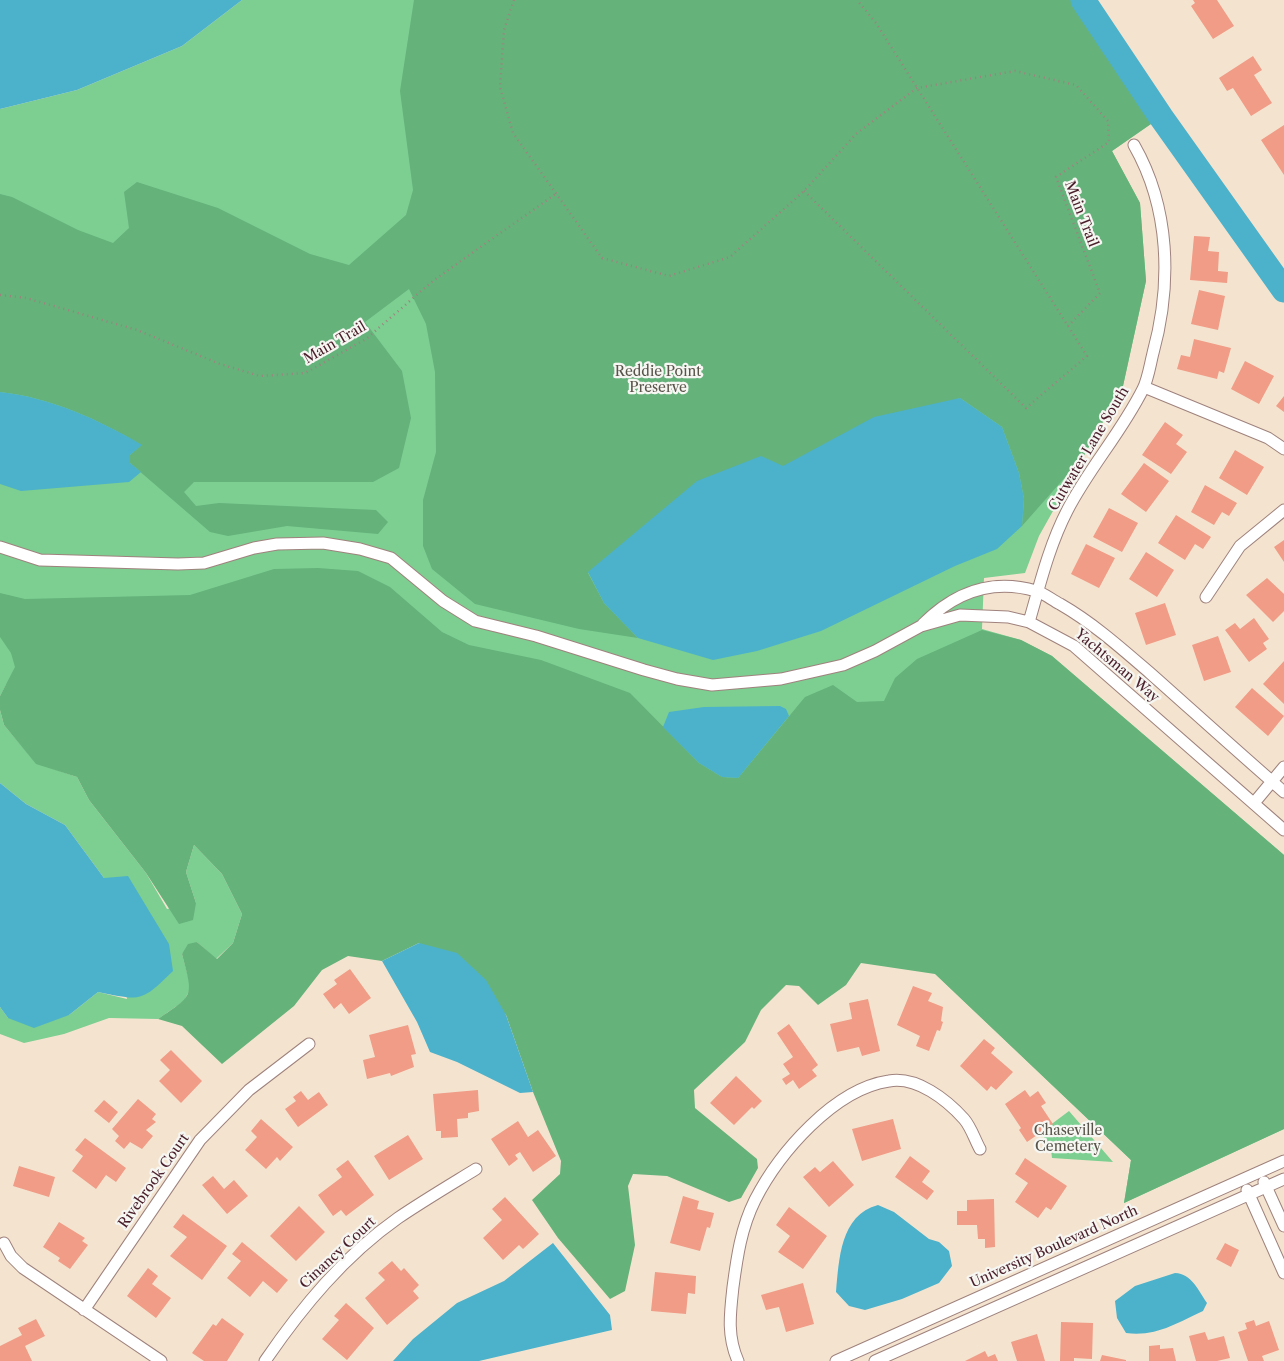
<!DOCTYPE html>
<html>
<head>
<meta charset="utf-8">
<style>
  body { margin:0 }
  canvas { display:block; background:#f4e4cf }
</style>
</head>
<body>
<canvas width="1284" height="1361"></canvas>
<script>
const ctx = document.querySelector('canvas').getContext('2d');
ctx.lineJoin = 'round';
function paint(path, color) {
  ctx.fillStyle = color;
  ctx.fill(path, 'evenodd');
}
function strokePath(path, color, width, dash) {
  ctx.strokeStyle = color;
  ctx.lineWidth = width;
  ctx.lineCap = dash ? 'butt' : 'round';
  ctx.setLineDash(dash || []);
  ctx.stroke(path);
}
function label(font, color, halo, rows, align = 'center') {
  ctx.font = font + ' "Libre Caslon Text",serif';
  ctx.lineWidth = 4.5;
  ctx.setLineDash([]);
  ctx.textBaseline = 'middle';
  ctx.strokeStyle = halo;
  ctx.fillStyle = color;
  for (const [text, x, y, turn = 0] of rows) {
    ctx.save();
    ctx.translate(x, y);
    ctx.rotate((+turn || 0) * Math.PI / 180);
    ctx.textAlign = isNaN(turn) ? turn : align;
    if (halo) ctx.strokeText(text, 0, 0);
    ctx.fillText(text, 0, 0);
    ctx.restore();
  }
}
paint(new Path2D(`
  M242,0H1083L1161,117L1112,151L1140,203L1146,281L1123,386L1039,536L1025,573L984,578L982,629L1021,640L1052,656L1284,855V1129L1124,1203L1131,1160L761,808L6,685L0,696V109L77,90L182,46Z
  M0,710L4,725L36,763L77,777L89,800L146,873L167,909L196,903L186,872L194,845L222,874L242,914L233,943L216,959L197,942L182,954L191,987L184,1001L158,1019L109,1018L64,1034L24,1043L0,1034V1007L8,1018L69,1015L98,992L127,999L104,878L65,825L26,804L0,783Z
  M1069,1111L1113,1162L1052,1158L1051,1150L1041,1132Z`), '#7ccf91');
paint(new Path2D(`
  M414,0H1083L1161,117L1112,151L1140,203L1146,281L1123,386L1083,457L1022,526L1024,499L1019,473L1002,427L960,398L825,445L588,573L604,603L638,638L579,629L475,604L432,569L423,546V500L436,452L435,372L426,324L409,289L365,322L402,371L411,418L399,468L373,482H194L184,492L196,506L219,503L376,510L388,522L378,534L287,526L228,536L210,532L130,463V455L141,445C100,420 49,397 0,392V194L12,197L78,230L113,243L129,228L124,192L137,182L218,208L310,254L349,265L406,215L413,190L400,91Z
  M318,568L358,571L390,587L442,632L469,645L541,660L630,693L699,763L722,777L738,778L805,697L833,685L857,702L884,701L895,678L917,659L982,630L1021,640L1052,656L1284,855V1129L1124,1203L1131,1160L935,974L861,963L846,985L818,1005L799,986L786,985L761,1010L745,1042L694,1090L695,1108L757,1159L758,1168L741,1198L729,1202L667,1176L633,1174L628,1186L635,1245L625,1291L610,1299L558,1238L532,1200L560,1174L561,1161L533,1092L506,1015L419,943L382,961L348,956L322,970L294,1006L222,1064L182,1026L158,1019C195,994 193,997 182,954L188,944L197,942L217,959L233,943L242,914L222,874L194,845L186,872L196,903L193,920L179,924L146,873L89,800L77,777L36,764L4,725L0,710V696L15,667L11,653L0,637V593L25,599L190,595L274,569Z`), '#65b27b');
paint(new Path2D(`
  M0,0H242L182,46L77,90L0,109Z
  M0,392C49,397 100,420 142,445L130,455V463L141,472L129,482L21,491L0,484Z
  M960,398L1002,427L1019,473L1024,499L1022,526L997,549L955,566L821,631L757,651L713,660L638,638L604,603L588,572L697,481L761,456L783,466L874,417Z
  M780,706L786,709L789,716L738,778L722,777L699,763L663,727L669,712L704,707Z
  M0,783L26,804L65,825L104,878L128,876L169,944L173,971C141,1002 142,1001 98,992L69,1015L34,1028L8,1018L0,1007Z
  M419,943L457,953L486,980L506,1015L533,1092L520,1093L457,1062L430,1052L417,1022L382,961Z
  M878,1205L894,1212L929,1239L939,1242L949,1251L952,1266L939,1283L902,1299L865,1310L849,1306L836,1292C839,1260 840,1215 878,1205Z
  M553,1243L610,1315L612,1330L479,1361H393L413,1339L457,1303L504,1281Z
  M1175,1273C1192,1274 1198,1290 1207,1303L1203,1311C1177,1323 1156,1337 1126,1333L1117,1318L1115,1301L1135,1286Z`), '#4cb2cb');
strokePath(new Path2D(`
  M1083,0L1161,117L1284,290`), '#4cb2cb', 25);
paint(new Path2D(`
  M1193,0H1217L1234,26L1213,39L1191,6L1195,3Z
  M1253,56L1262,70L1254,75L1272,103L1251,116L1233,88L1227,91L1219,78Z
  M1284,125V175L1261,140Z
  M1194,236L1210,237L1208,251L1219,252L1218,271L1228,272L1227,283L1190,280Z
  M1199,290L1225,296L1218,330L1191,324Z
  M1194,339L1231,348L1224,373L1219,371L1217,379L1177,369L1181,355L1190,357Z
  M1245,361L1274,376L1259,404L1231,389Z
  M1284,396V412L1276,406Z
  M1165,422L1183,435L1176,444L1187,452L1171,474L1142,455Z
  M1235,450L1264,467L1247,495L1219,478Z
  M1144,463L1169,481L1146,512L1121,494Z
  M1205,485L1237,503L1229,516L1222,512L1214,525L1191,512Z
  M1109,508L1138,523L1122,552L1093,537Z
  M1176,515L1211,537L1203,549L1195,544L1185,560L1158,543Z
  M1284,540V562L1274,547Z
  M1086,544L1115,558L1099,588L1071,574Z
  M1146,552L1174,570L1157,597L1129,579Z
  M1267,578L1284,594V611L1273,622L1246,595Z
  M1165,603L1176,635L1146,645L1135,613Z
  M1254,618L1269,639L1263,643L1267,649L1249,662L1225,630L1235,623L1240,629Z
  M1218,636L1231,672L1204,681L1192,645Z
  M1284,661V704L1263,684Z
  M1252,688L1284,716L1268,736L1235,707Z
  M350,969L371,998L349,1014L341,1003L334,1009L323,994L337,984L334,980Z
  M913,986L932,993L928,1001L943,1007L941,1021L943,1022L940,1031L937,1030L929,1051L916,1046L920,1036L897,1025Z
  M868,999L880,1051L862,1056L859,1047L837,1052L830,1024L852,1019L849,1003Z
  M789,1024L818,1065L812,1070L817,1076L799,1089L793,1080L786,1085L782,1079L790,1074L783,1064L793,1057L777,1033Z
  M408,1025L416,1054L411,1055L414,1067L391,1076L390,1073L367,1079L363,1060L375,1057L369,1035Z
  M984,1039L995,1048L991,1053L1013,1072L996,1090L991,1086L987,1091L960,1066Z
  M171,1050L202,1081L181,1103L159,1081L170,1070L160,1060Z
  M736,1076L762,1101L754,1109L752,1107L734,1125L710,1103Z
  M478,1090L479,1111L468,1113V1118L457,1119L458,1137L441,1138V1131H436L433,1094Z
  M1025,1090L1030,1097L1038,1091L1046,1103L1041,1106L1053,1124L1027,1142L1019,1130L1021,1128L1005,1104Z
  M301,1091L308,1100L319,1092L328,1105L298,1127L285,1109L296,1101L293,1097Z
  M138,1099L156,1114L152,1119L156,1122L146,1130L153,1136L142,1149L130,1142L124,1149L115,1141L119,1136L112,1129Z
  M104,1100L118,1112L109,1123L94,1111Z
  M261,1119L293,1147L280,1161L277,1157L266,1169L245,1150L257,1137L251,1131Z
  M893,1119L901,1149L862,1161L852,1129Z
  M518,1121L528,1137L538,1130L556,1156L533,1172L520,1152L515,1155L518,1159L509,1166L491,1139Z
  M408,1135L423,1159L389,1180L374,1156Z
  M85,1138L126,1168L116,1182L106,1175L96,1189L72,1171L83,1156L75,1150Z
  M910,1156L930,1171L922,1182L934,1191L927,1200L895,1177Z
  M1025,1158L1067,1186L1051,1210L1046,1207L1038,1218L1015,1202L1028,1183L1015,1174Z
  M348,1160L374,1195L346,1216L341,1210L333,1216L318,1195L342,1177L336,1169Z
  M833,1161L854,1185L829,1207L803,1177L815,1167L820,1172Z
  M19,1166L55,1177L49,1197L13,1186Z
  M213,1176L224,1189L234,1180L248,1196L227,1214L202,1185Z
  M683,1196L699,1201L697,1209L714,1213L710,1228L707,1227L700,1251L670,1243Z
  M505,1197L539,1234L523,1249L519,1245L503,1260L483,1238L502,1220L492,1209Z
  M994,1199L995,1247L985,1248V1239H978L977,1225H957V1211H967V1200Z
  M299,1206L325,1232L296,1261L270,1236Z
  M789,1207L827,1236L803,1269L778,1252L790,1236L776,1225Z
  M183,1214L227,1246L202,1280L170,1256L187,1237L173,1227Z
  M59,1222L85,1238L82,1241L88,1245L70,1269L58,1261L60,1258L43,1247Z
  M242,1242L288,1280L277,1293L263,1281L250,1297L227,1278L241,1261L232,1254Z
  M1225,1243L1239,1250L1231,1267L1216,1259Z
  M392,1261L401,1271L404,1268L419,1285L413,1291L419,1298L387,1325L365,1298L385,1280L378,1273Z
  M148,1268L158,1276L152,1284L171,1298L156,1318L127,1296Z
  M655,1272L696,1276L695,1294L688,1293L686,1314L651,1311Z
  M803,1283L814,1324L786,1332L779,1307L766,1310L761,1295Z
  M346,1303L374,1328L347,1360L322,1339L339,1320L334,1316Z
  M222,1318L244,1334L227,1361H204L192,1353L213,1324L216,1326Z
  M36,1319L45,1336L25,1346L32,1361H0V1346L22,1335L18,1328Z
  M1254,1320L1256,1326L1269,1321L1279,1350L1262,1356L1264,1361H1248L1238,1332L1247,1329L1245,1323Z
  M1061,1322L1093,1323L1092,1359L1074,1358V1361H1060Z
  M1205,1332L1208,1340L1224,1336L1230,1358L1217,1361H1196L1189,1336Z
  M1037,1334L1045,1361H1017L1011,1342Z
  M1160,1345V1349L1173,1348L1176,1361H1149V1346Z
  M985,1351L988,1357L995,1354L998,1361H965Z
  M1102,1355L1126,1360V1361H1100Z`), '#f09c87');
const minor = new Path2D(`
  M1144,387L1268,438L1284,449
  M0,547L40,560L178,564L204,563L254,548L277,544L323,543L360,549L391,558L443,601L475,621L536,636L644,670L677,679L712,685L781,679L843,665L875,651L921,626L960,615L1008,617L1029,622L1074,646L1284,830
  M1206,597L1240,546L1284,510
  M1029,622C1040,584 1049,546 1067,511C1089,468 1121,433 1143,389C1148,379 1150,365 1153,353C1172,284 1170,208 1134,145
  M923,624C954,593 992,578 1036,591C1044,593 1052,600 1060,604C1093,623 1121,648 1150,673C1195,713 1239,753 1284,792
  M1254,803L1284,767
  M1264,1182L1284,1226
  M1247,1190L1284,1273
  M4,1243L11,1256L23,1268L161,1361
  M84,1310L200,1140L249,1090L309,1044
  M265,1361C302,1307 344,1256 398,1218C423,1201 450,1185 476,1169
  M738,1361C727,1336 730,1314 733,1287C737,1257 741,1228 755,1200C779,1153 834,1089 889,1081C917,1076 947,1100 964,1119C971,1127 975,1140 980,1149
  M836,1361L1284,1161
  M875,1361L1284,1179`);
strokePath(minor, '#9f827d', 13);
strokePath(new Path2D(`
  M514,0L504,30L500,87L513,133L602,258L669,276L730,257L804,191L856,134L917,88L1015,71L1076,85L1108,121L1109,142L1056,177L1100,293L1068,326
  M804,191L1026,408L1087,356L876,23L857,0
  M0,295L26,298L137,330L220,364L260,376L305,373L366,339L434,280L557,193`), '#9f827d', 2.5, [1, 4]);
strokePath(minor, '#fff', 11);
label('14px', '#4a1f2b', '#f6f6f2', [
  ["Main Trail",1081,214,69],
  ["Main Trail",335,343,-30],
  ["Cutwater Lane South",1089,449,-59],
  ["Yachtsman Way",1117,666,40],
  ["Rivebrook Court",154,1181,-55],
  ["University Boulevard North",1054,1247,-24],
  ["Cinancy Court",338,1253,-43]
]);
label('14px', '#59544a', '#f6f6f2', [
  ["Reddie Point",658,372],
  ["Preserve",658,388],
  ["Chaseville",1068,1131],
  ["Cemetery",1068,1147]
]);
</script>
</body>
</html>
